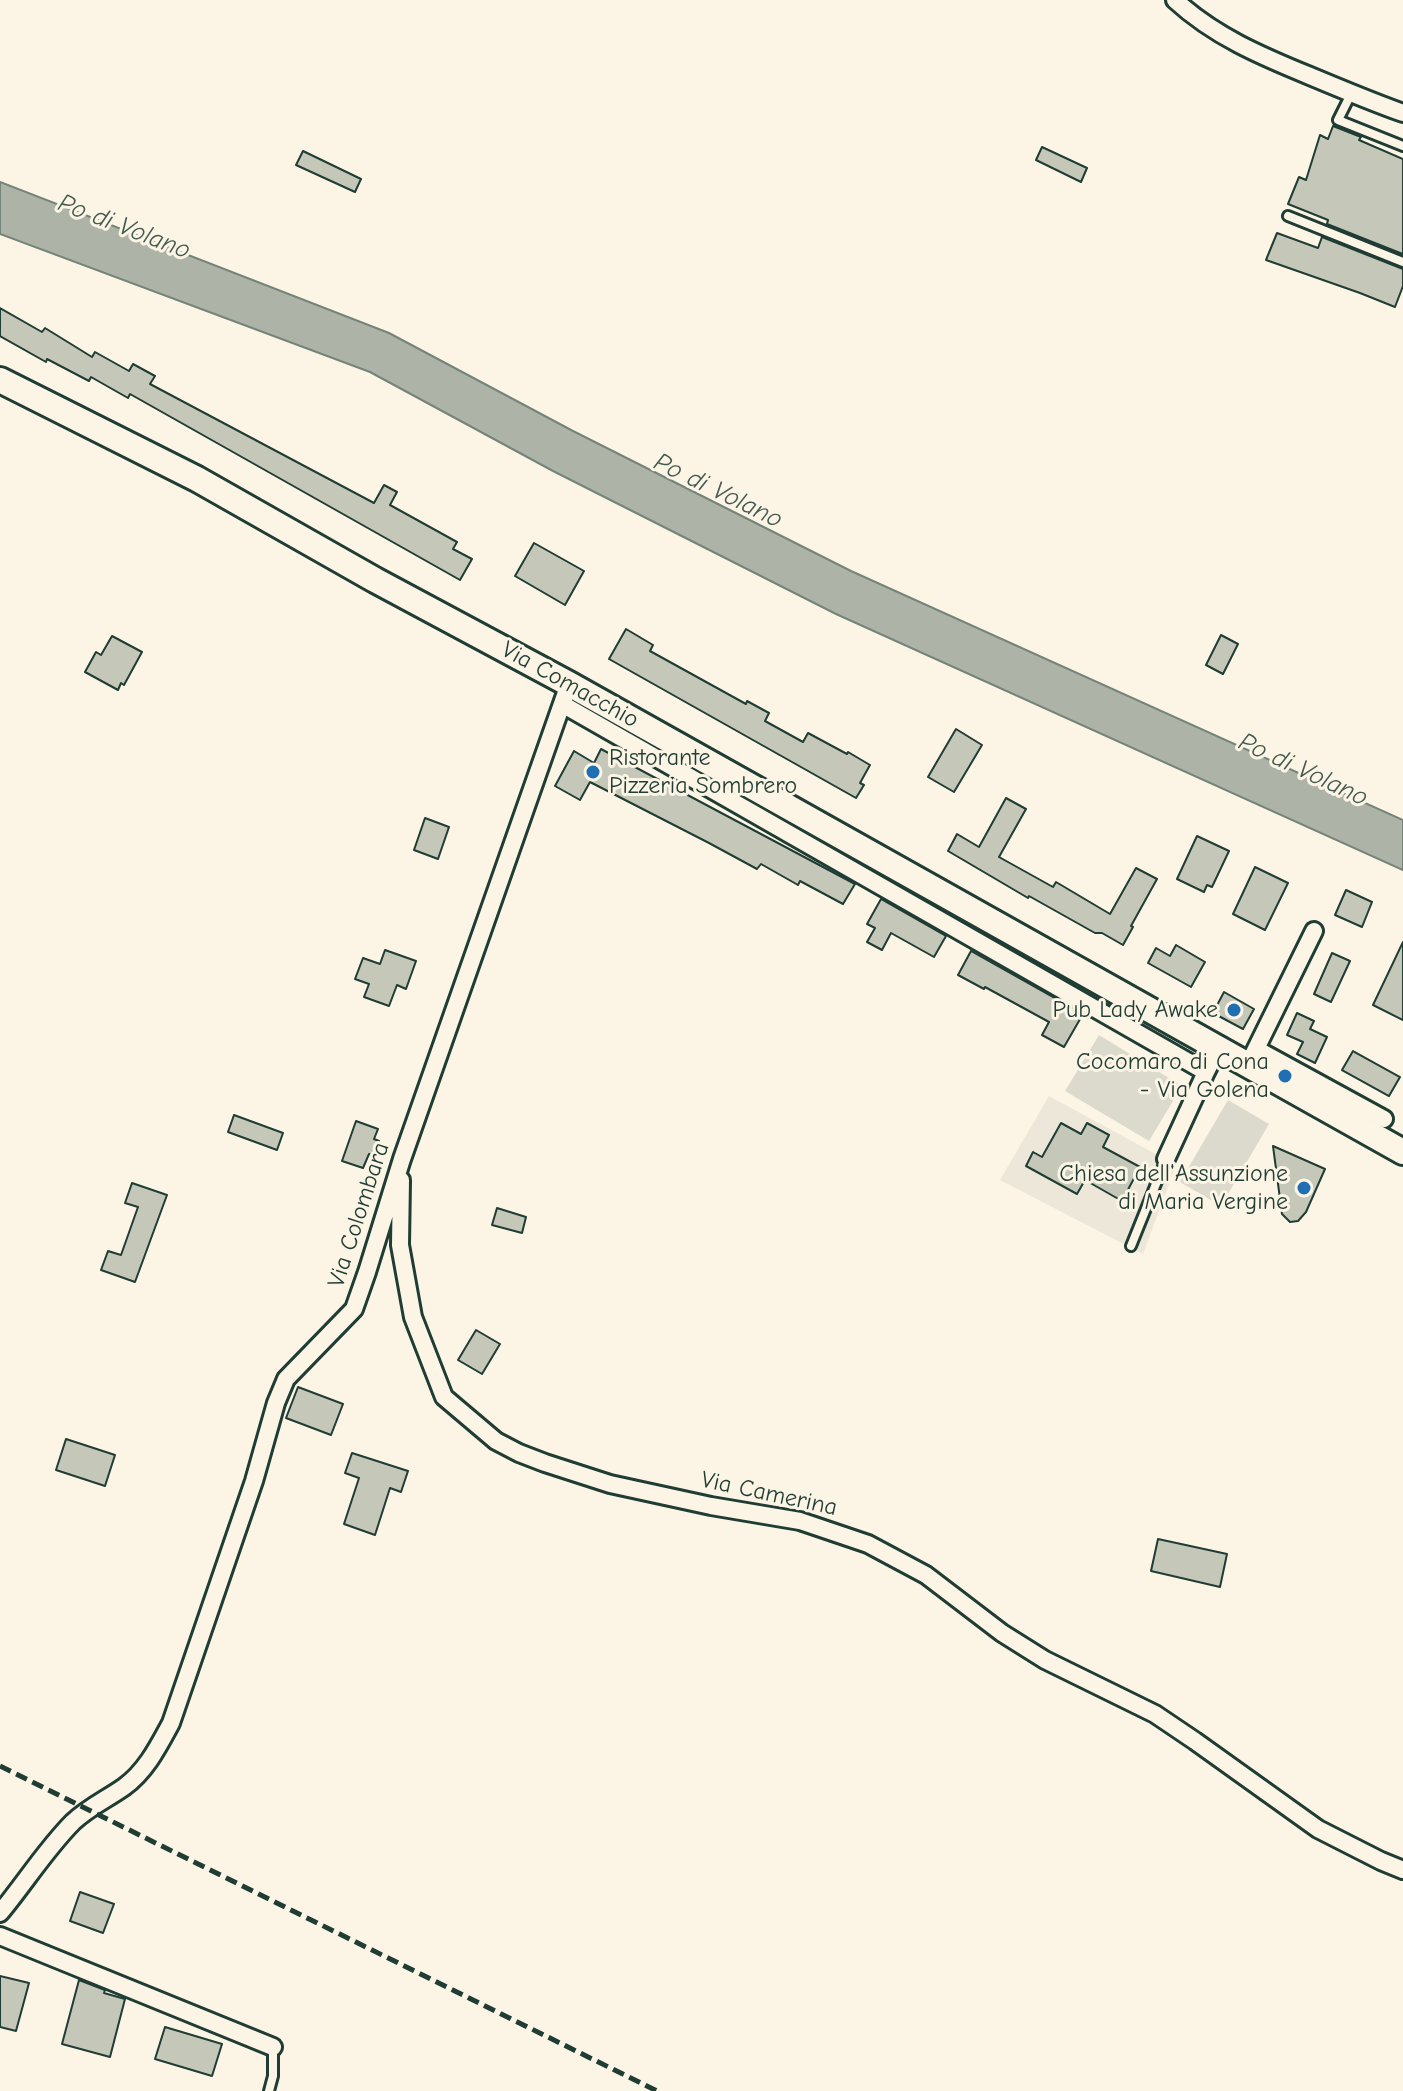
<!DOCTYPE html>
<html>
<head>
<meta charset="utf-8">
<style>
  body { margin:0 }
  canvas { display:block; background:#fcf5e5 }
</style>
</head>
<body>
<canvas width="1403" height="2091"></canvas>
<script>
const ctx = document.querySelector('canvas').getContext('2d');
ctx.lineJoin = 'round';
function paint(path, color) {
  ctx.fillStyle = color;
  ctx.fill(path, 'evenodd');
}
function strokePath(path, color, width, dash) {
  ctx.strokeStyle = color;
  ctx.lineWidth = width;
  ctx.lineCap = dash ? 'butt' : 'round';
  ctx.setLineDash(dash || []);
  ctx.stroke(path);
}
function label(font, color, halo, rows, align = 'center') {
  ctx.font = font + ' "Comic Neue",sans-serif';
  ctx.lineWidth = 6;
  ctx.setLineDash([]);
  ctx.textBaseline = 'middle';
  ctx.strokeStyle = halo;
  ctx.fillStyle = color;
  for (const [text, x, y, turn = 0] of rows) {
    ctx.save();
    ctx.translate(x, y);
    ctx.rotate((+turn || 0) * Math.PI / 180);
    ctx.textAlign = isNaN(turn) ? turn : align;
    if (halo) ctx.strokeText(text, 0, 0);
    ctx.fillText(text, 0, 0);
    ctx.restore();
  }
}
paint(new Path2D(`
  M1049,1096L1176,1165L1143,1254L1000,1180Z`), '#ece7d8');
paint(new Path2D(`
  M1099,1035L1182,1086L1149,1141L1065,1091Z
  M1228,1100L1269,1124L1221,1206L1180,1182Z`), '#dcdacc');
const water = new Path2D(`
  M0,182L389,333L573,431L851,571L1403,820V870L836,614L553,471L370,372L0,234Z`);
paint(water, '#aeb3a7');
strokePath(water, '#758479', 2);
const building = new Path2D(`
  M1333,126L1361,137L1359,140L1403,159V254L1327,224L1328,220L1288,204L1299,177L1306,180L1320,135L1328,139Z
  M1042,147L1087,168L1081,182L1036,160Z
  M303,151L361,179L355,192L296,165Z
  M1277,233L1318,248L1322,237L1403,269V286L1395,307L1360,293L1266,260Z
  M0,308L42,332L45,328L92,357L95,352L129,371L133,364L155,376L150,384L374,503L384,485L397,492L390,505L457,542L453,549L472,559L460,580L130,394L128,398L91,377L89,381L47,359L46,362L0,336Z
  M534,543L584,571L565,605L515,576Z
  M626,629L653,645L650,651L746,704L747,701L769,713L765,721L803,742L808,733L847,754L848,752L870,765L860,783L864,785L856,798L609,659Z
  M1221,635L1238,644L1223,674L1206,665Z
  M112,636L142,652L124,685L121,683L118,690L85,672L96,652L101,655Z
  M956,729L982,745L954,792L928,777Z
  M601,749L855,884L843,904L800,881L798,885L761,864L757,869L709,843L590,782L580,800L555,786L574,751L594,763Z
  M1006,798L1026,809L999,857L1053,887L1056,882L1110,914L1136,868L1157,879L1131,926L1133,927L1123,945L1102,933H1095L1029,896L1028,898L948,851L957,834L979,847Z
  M425,818L449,827L438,859L414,850Z
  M1197,836L1229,851L1212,887L1207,885L1204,892L1177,879Z
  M1255,867L1288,883L1265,930L1233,914Z
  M1346,890L1372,902L1362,927L1335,915Z
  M881,899L946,936L934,957L891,933L882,950L867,942L875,928L867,924Z
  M1403,942V1020L1373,1005Z
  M1176,945L1205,962L1191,987L1148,963L1156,948L1170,956Z
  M385,950L416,961L406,989L397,985L389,1006L364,997L369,984L355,979L363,958L380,964Z
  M971,951L1083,1014L1064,1047L1042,1035L1049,1022L985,987L984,989L958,975Z
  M1332,953L1350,961L1331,1002L1314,994Z
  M1224,992L1254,1009L1243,1029L1213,1013Z
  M1297,1013L1314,1021L1310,1029L1327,1037L1315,1063L1297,1054L1303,1042L1287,1035Z
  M1353,1051L1400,1077L1389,1096L1342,1070Z
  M234,1115L283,1133L277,1150L228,1132Z
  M356,1121L378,1129L374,1139L379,1141L374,1155L369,1154L363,1168L342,1161Z
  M1061,1123L1081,1134L1087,1123L1109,1135L1103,1147L1140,1167L1122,1201L1085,1180L1077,1194L1026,1166L1033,1152L1042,1157Z
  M1273,1146L1325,1169L1306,1212L1298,1221L1290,1222L1282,1214Z
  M132,1183L167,1195L135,1282L101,1270L108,1251L121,1255L138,1207L125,1203Z
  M497,1208L526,1217L522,1233L492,1225Z
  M476,1330L500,1344L482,1374L458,1360Z
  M298,1387L343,1404L331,1435L286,1418Z
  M66,1439L115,1455L105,1486L56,1470Z
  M352,1453L408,1471L401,1492L390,1488L375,1535L344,1524L359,1478L345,1473Z
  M1158,1539L1227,1554L1220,1587L1151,1571Z
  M80,1892L114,1904L103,1933L70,1921Z
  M0,1976L29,1983L16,2031L0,2027Z
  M79,1980L105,1990L104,1993L125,1999L110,2057L62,2044Z
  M165,2027L222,2044L212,2076L155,2059Z`);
paint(building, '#c5c7b9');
strokePath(building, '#1f3d34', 2);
const lane = new Path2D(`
  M1351,94L1338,120L1403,146
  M1288,216L1403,262
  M1131,1246L1166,1159
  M269,2091L273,2076V2047`);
const street = new Path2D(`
  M1175,0C1214,36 1261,56 1310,76C1341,89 1372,102 1403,113
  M562,704L1206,1072L1218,1048
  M1256,1049L1384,1119
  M1248,1065L1314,931
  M1166,1159L1206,1072
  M401,1180L400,1245L413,1317L444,1397L496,1441L519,1453L545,1463L610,1484L711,1506L800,1521L868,1544L926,1575L1002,1633L1045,1660L1155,1714L1195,1741L1318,1829L1381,1861L1403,1870
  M0,1913C25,1883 46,1849 73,1822C89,1807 107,1799 124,1787C146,1771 158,1747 171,1723L254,1481L276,1403L286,1379L354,1309L367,1272L402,1159L569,684
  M0,1936L273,2047`);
const secondary = new Path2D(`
  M0,380L197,479L375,580L569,684L1403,1152`);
strokePath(lane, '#1f3d34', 14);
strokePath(street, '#1f3d34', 22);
strokePath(secondary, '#1f3d34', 30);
strokePath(lane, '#fcf5e5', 8);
strokePath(street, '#fcf5e5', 16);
strokePath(secondary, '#fcf5e5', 24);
strokePath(new Path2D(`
  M0,1766L657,2091`), '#1f3d34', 5, [12, 6]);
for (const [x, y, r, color] of [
  [593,772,8,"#1f6fb2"],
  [1234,1010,8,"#1f6fb2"],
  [1285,1076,8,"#1f6fb2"],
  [1304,1188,8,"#1f6fb2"]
]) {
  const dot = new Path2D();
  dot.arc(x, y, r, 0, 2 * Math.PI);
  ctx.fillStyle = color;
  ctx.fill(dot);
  strokePath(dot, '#fcf5e5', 3);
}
label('24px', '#1f3d34', '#fcf5e5', [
  ["Via Comacchio",570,685,29],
  ["Via Colombara",359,1215,-72],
  ["Via Camerina",769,1494,12]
]);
label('24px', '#1f3d34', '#fcf5e5', [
  ["Ristorante",609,758,"left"],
  ["Pizzeria Sombrero",609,786,"left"],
  ["Pub Lady Awake",1218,1010],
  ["Cocomaro di Cona",1269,1062],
  ["- Via Golena",1269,1090],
  ["Chiesa dell'Assunzione",1288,1174],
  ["di Maria Vergine",1288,1202]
], 'right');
label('italic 26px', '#435a51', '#fcf5e5', [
  ["Po di Volano",124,227,21],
  ["Po di Volano",718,491,26],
  ["Po di Volano",1303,770,25]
]);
</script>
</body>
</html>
